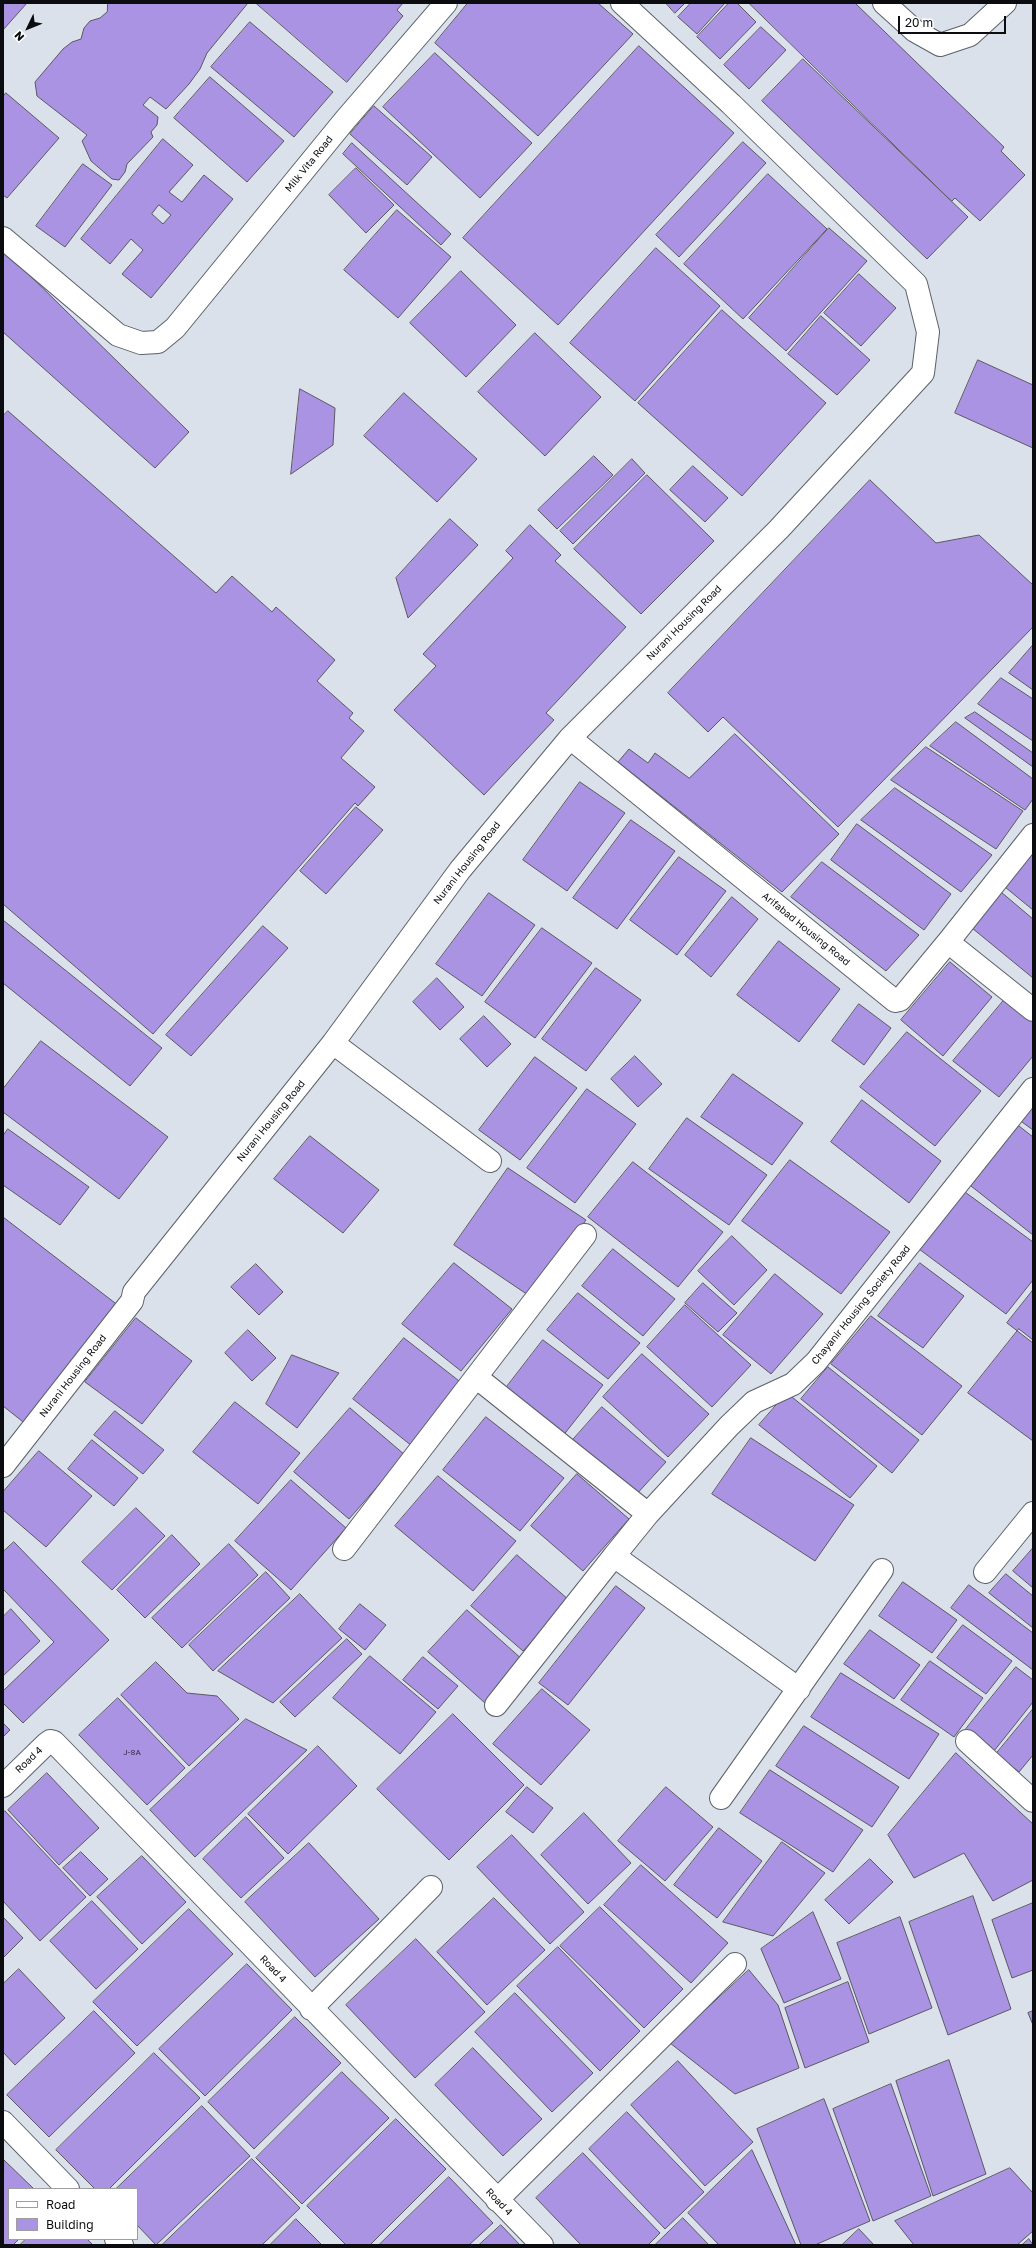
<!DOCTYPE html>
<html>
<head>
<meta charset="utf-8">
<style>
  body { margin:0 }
  #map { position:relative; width:1036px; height:2248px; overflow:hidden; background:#dbe1eb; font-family:"Golos Text",sans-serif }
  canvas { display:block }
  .frame { position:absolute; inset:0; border:4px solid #0a0c0f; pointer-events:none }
  .legend { position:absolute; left:8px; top:2188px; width:130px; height:52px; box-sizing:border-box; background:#fff; border:1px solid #9d9e9f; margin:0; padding:5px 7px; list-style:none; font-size:12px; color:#0a0c0f }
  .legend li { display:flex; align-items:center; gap:8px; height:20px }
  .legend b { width:20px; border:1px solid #9d9e9f }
  .north { position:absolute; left:8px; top:8px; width:40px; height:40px; -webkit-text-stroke:3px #fff; paint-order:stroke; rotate:227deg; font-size:11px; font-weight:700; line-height:16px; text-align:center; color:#0a0c0f }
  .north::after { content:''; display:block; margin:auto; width:14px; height:18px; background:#0a0c0f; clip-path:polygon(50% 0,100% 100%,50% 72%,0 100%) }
  .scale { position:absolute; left:898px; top:16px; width:108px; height:18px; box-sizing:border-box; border:2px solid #0a0c0f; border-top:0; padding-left:5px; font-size:12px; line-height:14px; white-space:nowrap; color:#0a0c0f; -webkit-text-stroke:3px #fff; paint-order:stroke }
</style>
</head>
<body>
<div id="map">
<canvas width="1036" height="2248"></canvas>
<div class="frame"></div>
<ul class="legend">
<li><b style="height:5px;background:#fff"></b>Road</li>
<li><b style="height:11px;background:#aa93e3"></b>Building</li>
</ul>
<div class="north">N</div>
<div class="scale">20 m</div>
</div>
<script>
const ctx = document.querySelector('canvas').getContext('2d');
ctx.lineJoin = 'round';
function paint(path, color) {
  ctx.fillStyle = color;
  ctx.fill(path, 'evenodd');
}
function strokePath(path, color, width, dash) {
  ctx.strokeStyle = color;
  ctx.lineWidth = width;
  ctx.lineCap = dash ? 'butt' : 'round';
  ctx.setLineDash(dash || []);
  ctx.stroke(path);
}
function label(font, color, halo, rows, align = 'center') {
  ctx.font = font + ' "Golos Text",sans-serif';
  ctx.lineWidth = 3;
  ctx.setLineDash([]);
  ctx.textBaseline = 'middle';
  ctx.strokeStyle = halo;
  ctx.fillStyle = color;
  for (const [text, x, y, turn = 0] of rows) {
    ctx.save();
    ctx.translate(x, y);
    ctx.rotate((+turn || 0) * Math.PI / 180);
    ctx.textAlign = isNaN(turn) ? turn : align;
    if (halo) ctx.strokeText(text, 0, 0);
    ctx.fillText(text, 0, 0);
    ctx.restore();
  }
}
const building = new Path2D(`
  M3,3H27L3,30Z
  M108,3H248L207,53L200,69L189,84L166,109L150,97L143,105L158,117L157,125L151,132L153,137L127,164L125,172L119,180L112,179L91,161L82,141L87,135L37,96L35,82L63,49L72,42L81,39L84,28L90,21L100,18L107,12Z
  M256,3H403L397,10L403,16L347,82Z
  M468,3H598L633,34L538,136L435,43Z
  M666,3H685L675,13Z
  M691,3H725L697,34L678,17Z
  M729,3H737L756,22L720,59L697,37Z
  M749,3H855L1004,147L1001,151L1025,175L980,221L955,198L952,201Z
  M250,22L333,92L294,137L211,67Z
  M761,27L786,50L749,89L724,65Z
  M639,46L734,133L558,325L463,238Z
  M435,53L532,143L480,198L383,107Z
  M803,59L968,217L927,259L762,101Z
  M210,77L284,141L247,182L174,118Z
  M6,93L59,138L7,198L3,195V97Z
  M374,106L432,157L407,185L350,134Z
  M163,139L193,165L169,192L182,202L204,175L233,199L151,298L122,274L143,250L131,239L110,264L81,239ZM159,205L171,215L163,224L152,214Z
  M743,142L766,163L679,257L656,235Z
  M352,143L451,234L441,245L343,154Z
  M83,164L112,185L65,247L36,226Z
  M356,168L394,205L366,233L329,195Z
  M768,174L827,229L743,319L684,264Z
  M397,210L451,257L398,318L344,270Z
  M829,228L867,261L786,351L749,318Z
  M656,248L720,306L635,401L570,343Z
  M3,249L189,432L155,468L3,332Z
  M461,271L516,325L466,377L410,323Z
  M859,274L896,308L861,346L824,313Z
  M722,310L826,403L742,496L638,403Z
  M821,316L870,360L837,395L788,354Z
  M535,333L601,397L545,456L478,392Z
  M978,360L1033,385V448L955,413Z
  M300,389L335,408L333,445L291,474Z
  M404,393L477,459L437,502L364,436Z
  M8,411L216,593L232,576L272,612L276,607L295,624L335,660L317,681L353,713L349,718L364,731L341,758L375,787L358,806L355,803L153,1034L3,904V416Z
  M594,456L613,475L557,529L538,510Z
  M632,459L645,473L573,544L560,531Z
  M693,466L728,498L705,522L670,490Z
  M647,475L714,541L641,614L574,549Z
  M870,480L936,543L979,535L1033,585V627L838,827L723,717L708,732L668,693Z
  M450,519L478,545L408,618L396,578Z
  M530,525L561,555L555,561L626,627L546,713L554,720L484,795L394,710L436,666L423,654L513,558L506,551Z
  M1033,645V690L1009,673Z
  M1001,678L1033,699V741L978,704Z
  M975,712L1033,753V767L965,718Z
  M956,722L1033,779V799L1025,810L930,746Z
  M735,734L839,834L782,892L618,762L629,749L648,763L655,753L689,778Z
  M926,747L1023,811L996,849L891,780Z
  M580,782L625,813L567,891L523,860Z
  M895,788L992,855L961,892L861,820Z
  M356,807L383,830L326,894L300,871Z
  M631,820L675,851L617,929L573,898Z
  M857,824L951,894L924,930L831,860Z
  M1033,854V910L1005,887Z
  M679,857L726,891L677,955L630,920Z
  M822,862L919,935L886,971L791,897Z
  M1001,892L1033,919V978L972,928Z
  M489,893L535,925L482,996L436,964Z
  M732,897L758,919L711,977L685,955Z
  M3,920L162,1048L130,1086L3,983Z
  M263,926L288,948L191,1056L166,1035Z
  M542,928L592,963L535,1038L485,1002Z
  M779,941L840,989L799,1042L737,995Z
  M950,962L992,997L943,1056L901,1020Z
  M596,968L641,1000L586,1071L542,1039Z
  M437,978L464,1007L440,1030L413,1002Z
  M1005,999L1033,1022V1056L999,1097L953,1061Z
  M859,1004L891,1028L864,1065L832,1041Z
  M484,1016L511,1044L487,1067L460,1039Z
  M907,1032L981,1091L935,1146L860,1087Z
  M41,1041L168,1137L119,1199L3,1112V1089Z
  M635,1056L662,1084L638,1107L611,1079Z
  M535,1057L577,1088L520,1160L479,1130Z
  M733,1074L803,1123L772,1165L701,1117Z
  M587,1089L636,1124L575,1203L527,1168Z
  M862,1100L941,1161L909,1203L831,1142Z
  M1033,1107V1130L1022,1122Z
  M687,1118L767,1175L729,1225L649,1169Z
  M1019,1126L1033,1137V1235L971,1186Z
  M8,1129L89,1187L60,1225L3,1185V1136Z
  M310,1136L379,1190L343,1233L274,1179Z
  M790,1160L890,1232L841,1294L742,1221Z
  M633,1162L723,1232L678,1287L588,1217Z
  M508,1168L586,1220L531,1297L454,1245Z
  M965,1192L1033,1242V1280L1006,1314L919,1249Z
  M3,1217L119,1306L27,1425L3,1406Z
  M732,1236L767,1270L734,1305L698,1271Z
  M613,1249L675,1299L643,1336L582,1286Z
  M454,1263L512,1309L461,1371L402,1324Z
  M920,1263L964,1296L923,1348L878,1316Z
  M256,1264L283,1292L259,1315L231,1287Z
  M775,1274L823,1314L771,1374L723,1335Z
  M703,1283L737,1313L718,1332L685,1303Z
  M1033,1290V1343L1007,1323Z
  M578,1293L640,1343L608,1379L547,1330Z
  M685,1305L751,1365L712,1407L647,1347Z
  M871,1316L962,1386L922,1435L831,1364Z
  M136,1318L192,1361L142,1424L85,1382Z
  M1019,1329L1033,1340V1441L968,1393Z
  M248,1330L276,1358L252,1381L225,1353Z
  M404,1338L463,1384L412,1446L353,1399Z
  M543,1340L603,1385L562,1437L502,1393Z
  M642,1354L709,1414L668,1457L603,1397Z
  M292,1355L339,1373L297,1428L266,1404Z
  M828,1367L919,1440L892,1473L801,1399Z
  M787,1393L877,1466L850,1498L759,1425Z
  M235,1402L300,1453L258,1504L193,1452Z
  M602,1407L666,1462L634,1497L571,1442Z
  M350,1408L405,1455L349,1519L294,1472Z
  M115,1411L164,1450L143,1474L94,1435Z
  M486,1417L564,1478L520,1531L443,1470Z
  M751,1438L854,1505L815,1561L712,1494Z
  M92,1440L138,1478L114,1506L68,1469Z
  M39,1451L92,1496L46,1547L3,1510V1492Z
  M577,1474L629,1519L583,1571L531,1526Z
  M438,1476L516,1541L473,1591L395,1526Z
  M291,1480L346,1528L291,1590L235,1541Z
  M136,1508L165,1536L112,1590L82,1562Z
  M172,1535L200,1564L145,1618L117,1590Z
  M14,1542L109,1640L23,1723L3,1703V1691L54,1642L3,1589V1552Z
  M229,1544L258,1575L182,1648L152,1618Z
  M1033,1548V1588L1013,1571Z
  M517,1555L569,1600L523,1651L471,1606Z
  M266,1572L290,1598L213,1671L189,1645Z
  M1006,1574L1033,1596V1628L989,1593Z
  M903,1582L957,1620L932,1653L879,1616Z
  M969,1585L1033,1633V1670L951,1608Z
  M616,1586L645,1608L568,1705L539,1683Z
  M300,1594L342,1638L273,1703L218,1671Z
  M360,1604L386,1625L365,1650L339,1629Z
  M11,1609L40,1641L3,1676V1617Z
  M467,1610L524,1661L485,1703L428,1652Z
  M963,1625L1012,1661L986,1694L937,1658Z
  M870,1630L920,1665L894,1699L844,1664Z
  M347,1639L362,1654L295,1717L280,1702Z
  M370,1656L436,1712L400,1754L333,1698Z
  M423,1657L458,1686L438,1709L403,1680Z
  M930,1661L983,1698L954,1737L901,1700Z
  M156,1662L187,1693L217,1696L239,1719L189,1766L121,1695Z
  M1016,1667L1033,1680V1702L994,1751L966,1729Z
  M841,1673L939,1734L909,1779L811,1717Z
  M542,1689L590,1730L541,1785L493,1744Z
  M118,1698L185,1768L147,1805L79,1735Z
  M1033,1709V1755L1019,1772L996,1754Z
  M453,1714L524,1785L449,1860L377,1789Z
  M246,1719L307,1750L195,1857L150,1810Z
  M3,1723L10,1730L3,1737Z
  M804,1726L899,1787L872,1827L776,1766Z
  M318,1746L357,1786L288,1854L248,1814Z
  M956,1753L1033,1824V1880L993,1901L964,1853L914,1878L888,1835Z
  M770,1770L863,1830L833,1872L740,1813Z
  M47,1773L99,1828L59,1865L8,1810Z
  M527,1787L553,1808L533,1833L506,1812Z
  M666,1787L713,1827L665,1881L618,1841Z
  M5,1811L86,1897L40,1941L3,1901V1813Z
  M584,1813L631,1863L588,1904L541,1855Z
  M246,1817L284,1858L241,1898L203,1859Z
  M719,1828L762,1861L717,1918L674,1885Z
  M512,1835L584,1912L550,1944L477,1867Z
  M782,1842L825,1873L773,1936L723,1922Z
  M309,1843L379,1919L315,1977L245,1902Z
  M81,1852L108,1879L90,1896L63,1868Z
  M142,1856L186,1902L142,1944L97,1897Z
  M870,1859L893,1882L849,1924L825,1900Z
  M641,1865L728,1943L691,1983L604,1905Z
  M973,1896L1011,2009L948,2035L909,1922Z
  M494,1898L545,1950L487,2005L437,1952Z
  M92,1901L138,1949L96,1989L50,1941Z
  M1033,1903V1970L1012,1978L992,1920Z
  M600,1907L683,1989L644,2028L560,1946Z
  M189,1909L233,1954L137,2046L93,2002Z
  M813,1912L841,1979L784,2003L761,1949Z
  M3,1917L23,1938L3,1958Z
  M900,1917L932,2008L869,2034L837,1943Z
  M416,1939L485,2012L415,2078L346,2005Z
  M558,1947L640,2031L600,2071L517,1986Z
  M247,1964L292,2010L205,2096L159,2049Z
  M19,1969L65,2018L15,2065L3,2052V1984Z
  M749,1970L778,2005L799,2068L735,2094L670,2043Z
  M848,1982L869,2042L805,2068L785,2008Z
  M515,1993L593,2073L552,2112L475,2032Z
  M94,2011L135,2053L49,2137L7,2095Z
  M1033,2011V2025L1028,2013Z
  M295,2017L341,2063L254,2149L208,2102Z
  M473,2048L542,2119L503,2156L435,2085Z
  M154,2053L200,2098L109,2189H95L56,2150Z
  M949,2060L986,2174L933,2196L896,2081Z
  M678,2061L753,2142L705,2186L631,2105Z
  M342,2072L389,2118L302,2204L256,2158Z
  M891,2084L931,2196L873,2221L833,2109Z
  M824,2099L870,2221L815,2245H801L757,2129Z
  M202,2106L250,2156L156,2245L137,2225V2189H116Z
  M627,2112L704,2192L665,2229L589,2149Z
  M396,2119L446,2169L370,2245H346L307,2206Z
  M752,2150L796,2245H719L688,2213Z
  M583,2153L660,2233L648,2245H581L536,2198Z
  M252,2159L300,2208L262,2245H162Z
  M4,2160L34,2189H9V2239H19L13,2245H3Z
  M1010,2168L1033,2193V2231L1017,2245H914L895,2221Z
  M449,2177L493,2223L469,2245H379Z
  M683,2218L709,2245H655Z
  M296,2219L322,2245H270Z
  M501,2225L520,2245H479Z
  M859,2229L874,2245H842Z
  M26,2239H87L93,2245H20Z
  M1029,2239L1033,2245H1022Z`);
paint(building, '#aa93e3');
strokePath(building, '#5b5862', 1);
const minor = new Path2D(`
  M884,3L915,31L940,45L970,35L1005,3
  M3,238L118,335L141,343L158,342L175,328L345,120L446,3
  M570,738L895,1001L900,1000L948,942L1033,1010
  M948,942L1033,835
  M333,1043L490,1161
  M476,1377L648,1514L614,1556L799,1689
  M3,1466L132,1301L134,1292L333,1043L460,870L570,738L779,529L923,373L928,332L916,284L731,104L622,3
  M648,1514L729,1426L754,1402L793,1384L816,1362L1033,1089
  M344,1549L585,1235
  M985,1572L1033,1513
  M496,1705L614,1556
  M967,1741L1033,1801
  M3,1786L46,1744L50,1741L54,1742L542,2245
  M721,1798L882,1570
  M311,2009L431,1887
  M3,2122L68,2189
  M497,2200L735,1964
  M116,2239L122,2245`);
strokePath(minor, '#5c616a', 24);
strokePath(minor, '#fff', 22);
label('8px', '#322e44', null, [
  ["J-8A",132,1752]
]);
label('10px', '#0a0c0f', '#fff', [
  ["Milk Vita Road",309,164,-51],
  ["Nurani Housing Road",684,623,-45],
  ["Nurani Housing Road",467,863,-52],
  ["Arifabad Housing Road",806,929,39],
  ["Nurani Housing Road",271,1121,-51],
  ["Chayanir Housing Society Road",861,1305,-51],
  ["Nurani Housing Road",73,1376,-52],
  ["Road 4",29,1760,-44],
  ["Road 4",273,1969,46],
  ["Road 4",499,2202,46]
]);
</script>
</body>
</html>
